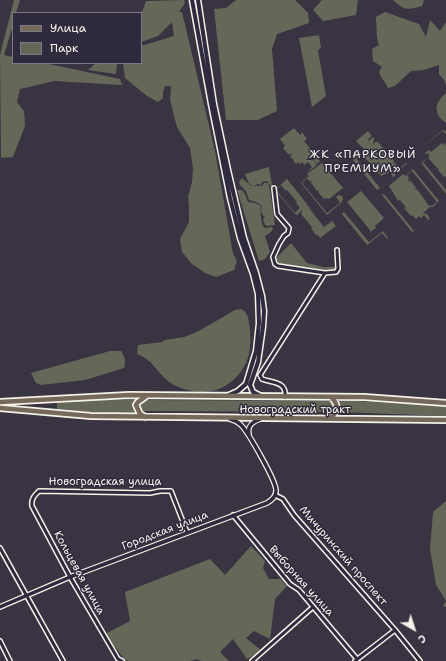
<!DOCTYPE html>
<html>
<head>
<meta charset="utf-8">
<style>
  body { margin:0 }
  #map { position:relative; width:446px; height:661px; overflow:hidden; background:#3a3442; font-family:"Shantell Sans",sans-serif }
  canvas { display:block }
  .legend { position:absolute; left:12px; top:12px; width:130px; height:52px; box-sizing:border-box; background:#2f2a3d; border:1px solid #7e7a81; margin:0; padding:5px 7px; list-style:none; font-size:12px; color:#f4f1e8 }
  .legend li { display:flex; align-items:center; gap:8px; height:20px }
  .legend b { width:20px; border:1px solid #7e7a81 }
  .north { position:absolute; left:394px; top:609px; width:40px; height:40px; -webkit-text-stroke:3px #2f2a3d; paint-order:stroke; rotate:141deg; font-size:11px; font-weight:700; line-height:16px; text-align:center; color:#f4f1e8 }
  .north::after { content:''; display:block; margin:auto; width:14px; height:18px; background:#f4f1e8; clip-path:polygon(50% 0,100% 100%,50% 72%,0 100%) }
</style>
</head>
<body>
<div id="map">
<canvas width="446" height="661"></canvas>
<ul class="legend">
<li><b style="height:5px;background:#76695c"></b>Улица</li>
<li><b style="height:11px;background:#656758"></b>Парк</li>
</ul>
<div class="north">С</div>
</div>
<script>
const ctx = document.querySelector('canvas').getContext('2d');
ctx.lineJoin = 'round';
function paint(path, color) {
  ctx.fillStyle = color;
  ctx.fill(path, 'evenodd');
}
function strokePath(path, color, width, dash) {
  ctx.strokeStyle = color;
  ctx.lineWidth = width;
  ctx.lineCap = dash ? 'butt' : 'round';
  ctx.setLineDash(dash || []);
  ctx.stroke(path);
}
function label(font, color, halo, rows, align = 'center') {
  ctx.font = font + ' "Shantell Sans",sans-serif';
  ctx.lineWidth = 3;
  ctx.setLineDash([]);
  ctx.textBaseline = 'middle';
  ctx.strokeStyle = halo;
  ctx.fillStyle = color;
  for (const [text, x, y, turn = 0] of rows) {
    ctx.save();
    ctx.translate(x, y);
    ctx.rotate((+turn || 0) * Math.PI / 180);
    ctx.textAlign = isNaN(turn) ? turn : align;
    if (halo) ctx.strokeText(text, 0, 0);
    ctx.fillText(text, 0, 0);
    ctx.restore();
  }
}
paint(new Path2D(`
  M14,0H20L16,13H13V25L4,55L13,57V63H44L120,79L122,85L54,81L20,89L17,102L24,111L25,126L13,157L1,158L0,55Z
  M184,0L185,3L179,12H182L215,151L233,254L237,261L234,270L216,277L205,273L192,264L182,252L180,239L189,222V206L188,197L192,182L193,169L190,148L177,127L170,100L171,86H165L163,92V98L158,102L147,96L125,78L123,63H141V46L174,36L172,22L158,36L141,42V15L146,1Z
  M236,0H295L308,13L309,23L277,34L272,49L277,111L258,120H226L214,9L226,8Z
  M322,0H358L356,15L323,21L313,10Z
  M393,0H424L422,6C408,10 404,11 393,0Z
  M385,12L419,24L426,37L430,20L440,31L446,22V85L444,80L439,74V65L424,70L411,71L395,86L388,88C385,81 381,79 379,72L382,67L373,61L372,49L379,45L377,38L376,17Z
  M319,35L321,48L318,50L326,96L312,107L299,38Z
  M96,63H117L116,74L88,70Z
  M446,93V123C433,114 434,103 446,93Z
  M294,128L300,135L302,132L307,139L304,141L320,161L317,164L311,156L306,160H313L317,165L305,174L312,167L308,162L304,165L303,162L300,164L298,162L296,164L290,156L292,154L291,153L289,155L283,148L285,146L280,139Z
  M443,130L446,131V134L443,131L421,148L425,153L429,150L431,152L442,143L444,145L446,143V177L445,176L444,177L438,170L439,168L438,169L431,161L432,159L431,161L428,158L423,162L446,190V194L422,164L423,161L430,157L428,154L430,153L426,154L421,148Z
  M368,131L372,136L368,139L369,141L373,137L374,138L373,146L375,142H378L394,161L391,164V167L392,163L394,162L399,169L406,163L404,160L407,164L397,171L395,170V169L393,166L390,169L396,175L377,190L353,160L360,152L363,155L365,153L362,152L364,149L356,141ZM361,154L372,165L371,167L378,174L379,173L381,176L390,172L393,177L380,188L356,158Z
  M322,163L343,188L329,199L326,198L324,199L318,192L319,189L317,191L311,183L312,180L310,182L307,178L302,183L327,213L340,203L336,197L339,195L342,196L343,199L341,203L327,215L301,183L307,177H309L307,174Z
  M269,167L272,185L271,187L267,181L262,182L261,185L258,184L253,186L249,184L245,174Z
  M413,169L439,201L433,207H430L423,213L427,214L430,219L412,232L382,195L384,194L414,231L428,220L424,215L421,218L419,216L416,219L412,215L411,216L404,208L405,207L408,210L400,200L398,201L389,186L403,174L405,176ZM412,171L437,202L432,206L430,205L429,206L417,189L416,190L415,189L416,188L410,180L409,182L408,180L409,179L407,175Z
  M242,178C254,188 245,185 262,186L264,183H268L270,190L275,225L268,226L265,225L263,220L265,217L263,216L261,211L262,206L256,202L249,200L246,191L240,185L239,182Z
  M287,179L315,214L304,202L324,227L332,221L336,226L320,238L318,235H316L311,228L312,227L301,214L302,212V210L297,215L295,214L275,190ZM281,185L286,191L287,190L297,202L296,203L300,208L295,213L276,190Z
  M237,190H242L245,194L248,202L255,203L261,206C260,210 261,222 263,226L265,228L272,227L273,229L271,232L265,236L270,252L265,259L259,261Z
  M361,191L384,218L375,226L376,228L370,232V230L347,202Z
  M344,212L369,242L383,231L388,238L387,239L382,233L367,245L342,214Z
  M291,243L307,263L323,267H337L336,270L333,271L279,264L276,258Z
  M241,309C243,310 245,311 246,313C250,320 251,338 250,346C250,359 242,373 232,381C228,384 224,387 219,389C204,395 179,391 167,380C155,370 153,360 137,354L138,345L162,342L165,340L184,337L197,332L235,310Z
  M110,351H121C125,357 126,361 124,368L85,380L41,385L36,383L31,373Z
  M110,399L135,400L134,406L137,414L100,413L57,409V402Z
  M147,400L332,401L336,405L334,411L332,412L142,411L139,408L140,404L143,401Z
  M339,400L446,406V416L339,412L341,405Z
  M446,501V607L443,606L446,601L436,585L430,549L433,512Z
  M251,546L265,561L263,568L269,579H281L287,586L275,599L270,639L254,631L246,638L262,651L247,659L233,639L220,652L229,661H201L197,659L190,661H129L125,660L105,634L130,621L125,592L210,559L225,575Z`), '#656758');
const minor = new Path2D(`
  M274,188L277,214L289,228L288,233L284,236L279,244L273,257L275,264L278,266L325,273L336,272L338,269L337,250
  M285,397C287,381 272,383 262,379L260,375L325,273
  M275,495L283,499L294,515L395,630L420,661
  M233,515L290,584L299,590L357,659
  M0,548L63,661
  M0,641L10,661
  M122,661L118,659L70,577L32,506C31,499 34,496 39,491L150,493L160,491H171L187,532
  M252,661L313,607
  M355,661L395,630`);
const tertiary = new Path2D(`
  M249,434C247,426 252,422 260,419
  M0,607L70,577L267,503C272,500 276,497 276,491C277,482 248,432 241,425C238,422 234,420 230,419`);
const secondary = new Path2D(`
  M192,0L211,104L230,198L240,238L253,274L258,294L259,323L256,351L246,384L238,391L229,395
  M198,0L214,104L228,170L244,238L256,273L262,296L264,311L263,327L258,362L250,385L253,392L259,395`);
const primary = new Path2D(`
  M0,402L129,395L364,397L446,403
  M0,408L91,416L446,420
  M145,417L140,414L136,405L138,402L145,397
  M330,418C339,412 339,405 331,397`);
strokePath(minor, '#f4f1e8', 6);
strokePath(tertiary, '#f4f1e8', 6);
strokePath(secondary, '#f4f1e8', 7);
strokePath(primary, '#f4f1e8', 8);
strokePath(minor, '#2f2a3d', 3);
strokePath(tertiary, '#2f2a3d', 3.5);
strokePath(secondary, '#2f2a3d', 4);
strokePath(primary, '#76695c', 4.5);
label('11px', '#f4f1e8', '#2f2a3d', [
  ["Новоградский тракт",295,410],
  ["Новоградская улица",105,482],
  ["Городская улица",165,531,-21],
  ["Мичуринский проспект",343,556,49],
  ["Кольцевая улица",79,573,61],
  ["Выборная улица",301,581,48]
]);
ctx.letterSpacing = '1px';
label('12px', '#f4f1e8', '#2f2a3d', [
  ["ЖК «ПАРКОВЫЙ",363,155],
  ["ПРЕМИУМ»",363,169]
]);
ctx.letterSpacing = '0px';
</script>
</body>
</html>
